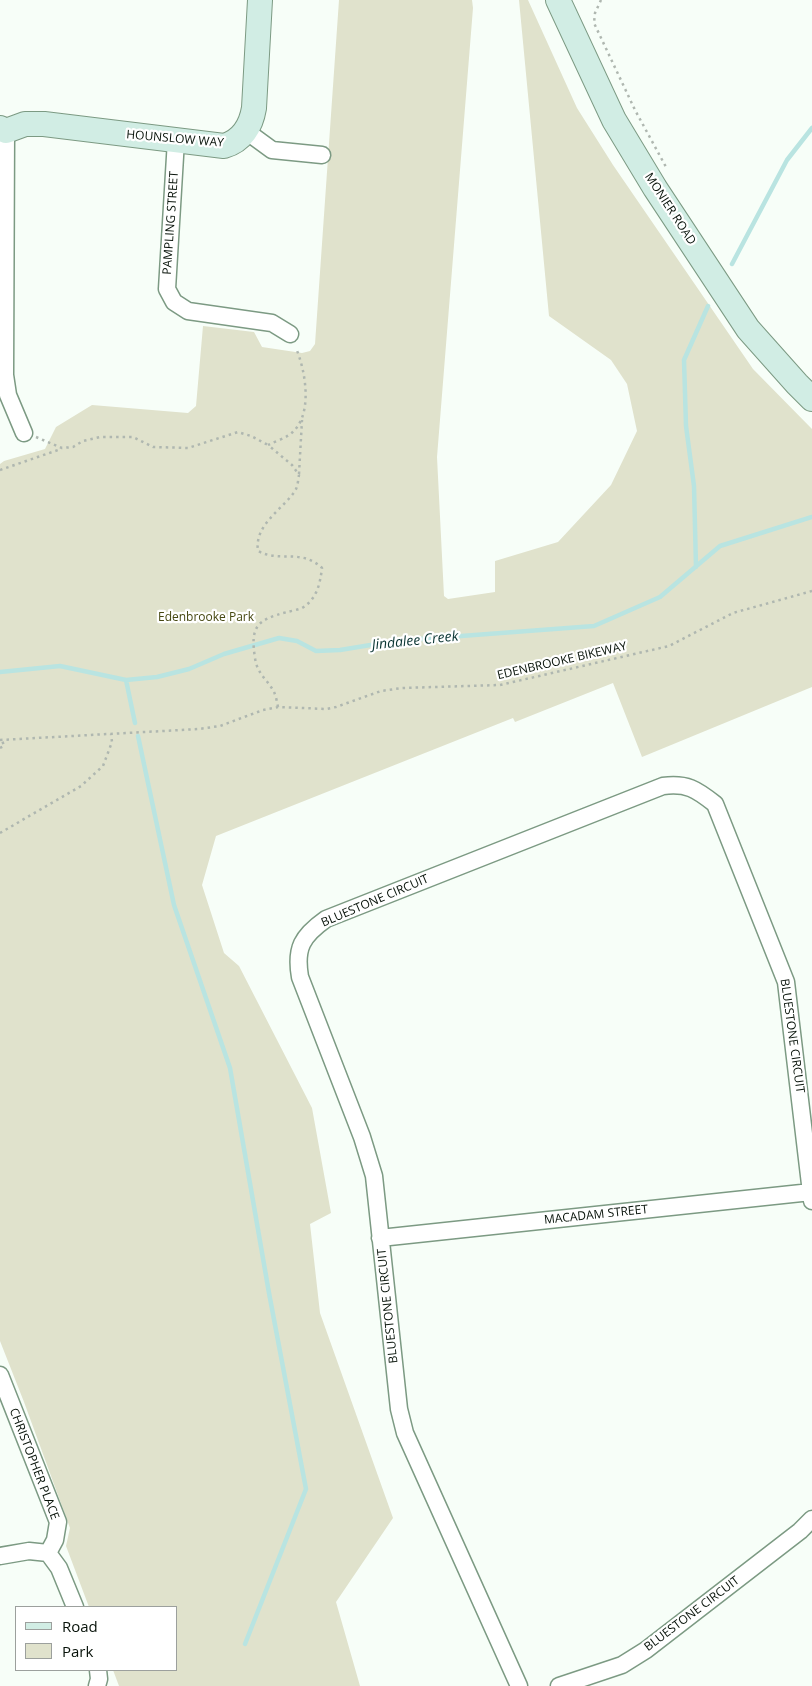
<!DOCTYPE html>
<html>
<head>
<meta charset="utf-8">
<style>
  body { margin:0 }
  #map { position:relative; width:812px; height:1686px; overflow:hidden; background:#f7fef8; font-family:"Open Sans",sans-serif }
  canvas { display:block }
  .legend { position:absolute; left:15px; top:1606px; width:162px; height:65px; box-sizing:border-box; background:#fff; border:1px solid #9ca09d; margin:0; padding:6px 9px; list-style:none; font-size:15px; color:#071209 }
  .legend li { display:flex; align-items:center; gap:10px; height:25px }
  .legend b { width:25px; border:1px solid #9ca09d }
</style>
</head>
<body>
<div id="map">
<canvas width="812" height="1686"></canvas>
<ul class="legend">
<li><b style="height:6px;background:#d1ede4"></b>Road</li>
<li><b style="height:14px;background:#e0e2cc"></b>Park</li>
</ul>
</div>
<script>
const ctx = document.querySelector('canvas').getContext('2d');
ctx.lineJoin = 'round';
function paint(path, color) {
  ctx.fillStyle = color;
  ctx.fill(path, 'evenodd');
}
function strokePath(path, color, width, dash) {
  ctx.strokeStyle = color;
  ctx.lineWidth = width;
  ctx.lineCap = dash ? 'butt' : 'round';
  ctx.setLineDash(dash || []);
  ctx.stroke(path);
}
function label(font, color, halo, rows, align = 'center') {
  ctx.font = font + ' "Open Sans",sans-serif';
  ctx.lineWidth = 4.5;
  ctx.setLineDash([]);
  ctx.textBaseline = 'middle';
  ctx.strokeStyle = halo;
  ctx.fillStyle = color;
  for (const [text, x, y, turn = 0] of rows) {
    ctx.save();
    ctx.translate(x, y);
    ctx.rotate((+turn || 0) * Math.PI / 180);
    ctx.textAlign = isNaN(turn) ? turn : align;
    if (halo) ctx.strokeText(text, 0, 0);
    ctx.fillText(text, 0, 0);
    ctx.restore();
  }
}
paint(new Path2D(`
  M339,0H472L473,8L437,457L444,596L448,599L495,592V561L558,542L611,485L637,431L627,384L611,360L549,316L519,0H528L577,108L613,165L753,369L812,429V687L642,757L613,683L515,722L513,718L216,836L202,885L224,953L239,966L312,1108L331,1213L310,1224L320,1313L393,1518L336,1602L360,1686H119L113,1670H176V1607H89L66,1546L70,1528L24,1402L0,1341V464L4,461L45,449L56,427L92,405L188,413L196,406L203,326L254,332L262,347L302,353L310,351L315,344Z`), '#e0e2cc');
strokePath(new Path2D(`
  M732,264L787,160L812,128
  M696,567L694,486L686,426L684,360L708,306
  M0,672L60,666L126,680L157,677L189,669L224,654L279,638L297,641L316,651L340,650L395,641L594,626L660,597L720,546L812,517
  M126,680L135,723
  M138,736L174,905L230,1068L269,1293L306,1489L245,1644`), '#b9e4e1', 4.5);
const street = new Path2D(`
  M6,131L5,375L8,395L24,433
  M246,131L272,150L322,155
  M176,140L167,289L174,302L188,311L272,323L290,334
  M380,1238L811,1192
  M0,1375L58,1522L55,1540L48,1553
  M0,1556L29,1551L48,1553L59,1568L75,1607
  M97,1686L99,1679L98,1670
  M519,1686L405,1433L399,1409L374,1176L362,1137L300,977C295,948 302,936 326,919L663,786C687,783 696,789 715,804L786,982L812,1201
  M559,1686L622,1665L646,1650L800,1531L812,1519`);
const secondary = new Path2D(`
  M558,0L614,120L655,188L748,329L797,384L812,399
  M0,128L6,131L25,124H44L224,146C242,141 251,126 254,108L260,0`);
strokePath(street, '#7c9a83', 19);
strokePath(secondary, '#7c9a83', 26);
strokePath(new Path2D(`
  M601,0L595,13L594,23L635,110L666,167
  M36,437L62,448L73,447L83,441L100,437H133L153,447L188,448L238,432L251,436L268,445
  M0,470L61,449
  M299,474L302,420
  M278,707C277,702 276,696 274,692C268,680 257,674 255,658C250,626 257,620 287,612C291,611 297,610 302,608C317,599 320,584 322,568C301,548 280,563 258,551C254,525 282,510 295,491C298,486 298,480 299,475L292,465L268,445C274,442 283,439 289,435C314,418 306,372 296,348
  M0,740L199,729L220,726L263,710L278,707L326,709L336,707L381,691L402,688L500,685L669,646L733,613L812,591
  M0,748L4,746L2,740
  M0,833L81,786L103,766L112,742L111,734`), '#afb7b0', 2.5, [2.5, 4]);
strokePath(street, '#fff', 16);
strokePath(secondary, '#d1ede4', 24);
label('12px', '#071209', '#fff', [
  ["HOUNSLOW WAY",175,139,5],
  ["MONIER ROAD",670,209,57],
  ["PAMPLING STREET",171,223,-86],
  ["EDENBROOKE BIKEWAY",562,661,-13],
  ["BLUESTONE CIRCUIT",375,901,-23],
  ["BLUESTONE CIRCUIT",792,1036,82],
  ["MACADAM STREET",596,1215,-6],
  ["BLUESTONE CIRCUIT",388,1306,-96],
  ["CHRISTOPHER PLACE",34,1464,69],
  ["BLUESTONE CIRCUIT",692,1614,-37]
]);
label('12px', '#464811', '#fff', [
  ["Edenbrooke Park",206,618]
]);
label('italic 14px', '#093432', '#fff', [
  ["Jindalee Creek",415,641,-6]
]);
</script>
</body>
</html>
